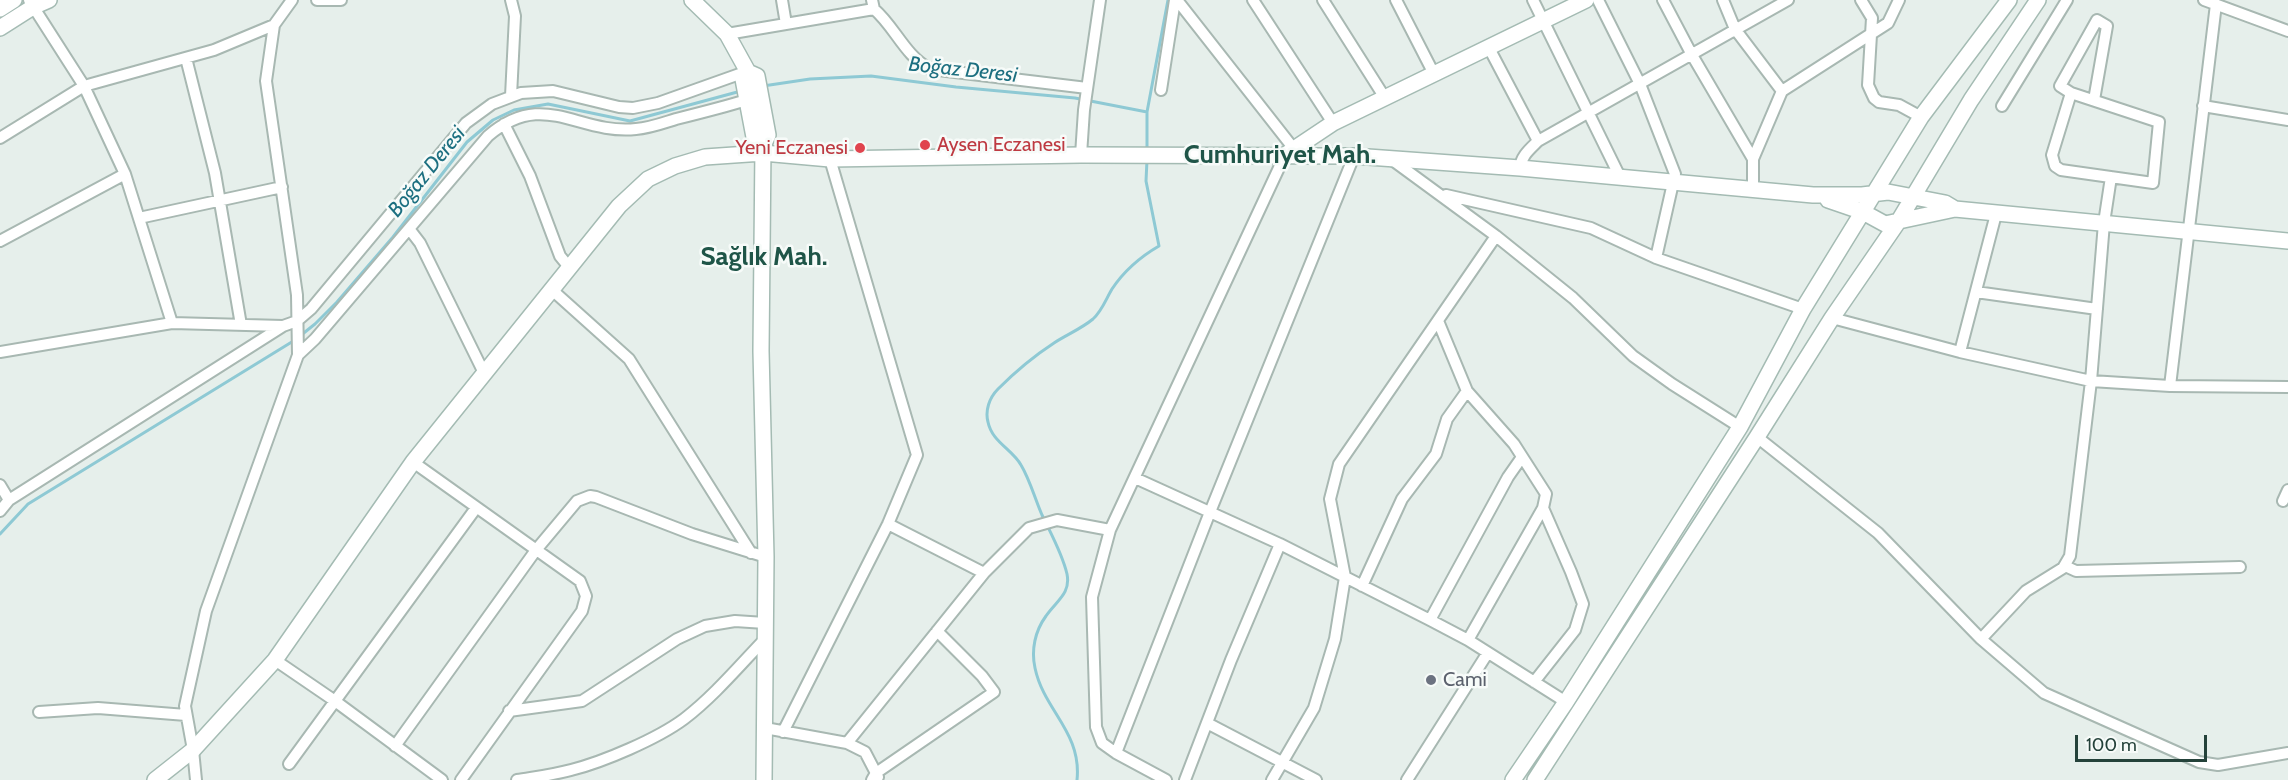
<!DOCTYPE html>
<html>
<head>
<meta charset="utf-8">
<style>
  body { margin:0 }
  #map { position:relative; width:2288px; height:780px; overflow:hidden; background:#e6efeb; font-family:Cabin,sans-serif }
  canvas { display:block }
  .scale { position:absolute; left:2075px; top:735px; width:132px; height:27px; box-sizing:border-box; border:3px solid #24423a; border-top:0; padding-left:8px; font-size:18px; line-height:21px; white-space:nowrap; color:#24423a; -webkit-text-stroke:4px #f7fbf9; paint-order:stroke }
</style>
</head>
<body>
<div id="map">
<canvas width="2288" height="780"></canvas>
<div class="scale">100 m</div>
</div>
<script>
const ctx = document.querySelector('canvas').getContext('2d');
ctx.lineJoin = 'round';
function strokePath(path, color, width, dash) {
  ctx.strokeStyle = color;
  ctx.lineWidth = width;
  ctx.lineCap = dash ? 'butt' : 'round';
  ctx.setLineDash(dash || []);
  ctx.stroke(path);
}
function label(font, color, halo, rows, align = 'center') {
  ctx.font = font + ' Cabin,sans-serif';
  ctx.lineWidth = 5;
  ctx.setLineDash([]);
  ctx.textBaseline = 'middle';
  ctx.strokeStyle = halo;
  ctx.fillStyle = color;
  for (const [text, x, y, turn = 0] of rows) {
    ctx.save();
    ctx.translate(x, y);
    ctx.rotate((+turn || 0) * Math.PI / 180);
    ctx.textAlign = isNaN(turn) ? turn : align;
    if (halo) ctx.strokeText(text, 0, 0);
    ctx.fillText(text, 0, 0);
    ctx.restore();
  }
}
strokePath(new Path2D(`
  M763,86L810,79L871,76L956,87L1075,98L1147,112
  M1147,150V112L1168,0
  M300,336L315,324L337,302L393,237L467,142L493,120L514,110L548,104L630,121L741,91
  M0,534L28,504L295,340
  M1077,780C1082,732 1044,711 1035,668C1031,650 1035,631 1046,616C1056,601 1071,594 1067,574C1062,553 1051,534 1042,515C1035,499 1030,480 1021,465C1012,449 992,442 988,422C985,411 989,398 998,389C1015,372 1034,356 1054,343C1066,335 1081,329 1093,319C1102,311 1106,299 1112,289C1124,271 1140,257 1159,246L1146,181L1147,160`), '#8ec9d4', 3);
const street = new Path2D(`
  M29,0L84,86L125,174L172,323
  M317,0H341
  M511,0L515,16L511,96
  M782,0L786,24
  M1177,0L1294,149
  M1253,0L1333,123
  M1323,0L1385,98
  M1396,0L1434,74
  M1533,0L1620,177
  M1598,0L1640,84L1675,174L1656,258
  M1663,0L1692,55L1753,159
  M1723,0L1735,29L1782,91
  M1861,0L1872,18L1868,85L1874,98L1879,102L1899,105L1921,117
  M2204,0L2288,31
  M874,9C895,27 905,56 930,69L1087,88
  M727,34L874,9L872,0
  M1489,48L1538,141C1530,149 1521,156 1520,168
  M186,58L215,173L241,325
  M1161,90L1175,0
  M2071,93L2052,155L2055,166L2061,170L2153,183L2159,122L2071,93L2060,86L2097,20L2107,26L2094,100
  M2002,106L2067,0
  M2203,106L2288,120
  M504,124L530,176L560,256L569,267
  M0,138L84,86L214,50L274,25
  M1538,141L1788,0
  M1081,155L1084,110L1100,0
  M1391,159L1496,236L1573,298L1633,356L1672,384L1740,427
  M1753,190V159L1782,91L1888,23L1899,0
  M1446,195L1591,228L1656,258L1803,309
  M139,218L282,187
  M410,230L420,243L484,373
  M0,241L125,174
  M551,289L629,359L751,553
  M1976,292L2097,309
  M1832,318L1960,352L2091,381L2170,386L2288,387
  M1438,321L1467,391L1514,444L1546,494L1543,508L1468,640
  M0,352L172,323L283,326
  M1960,352L1996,214
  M298,355L315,339L488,136C544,88 577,135 636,129C650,128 663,123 676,119C700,113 724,107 747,100
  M2170,386L2216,4
  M1757,437L1878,533L1981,639L2026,591L2063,568L2070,556L2091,381L2104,223L2111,177
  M413,462L580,581L586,596L582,611L461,780
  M1135,478L1280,544L1430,620L1468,640L1566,702
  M0,485L9,500
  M2283,501L2288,490
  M0,511L9,500L283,326L297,321L311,309L466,123L492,104L521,93L553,91L619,107L633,108L658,103L748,71
  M888,524L984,573
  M2065,566L2076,571L2240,567
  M1362,586L1402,499L1436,454L1447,419L1467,391
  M1430,620L1508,477L1522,457
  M1981,639L2044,693L2199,762L2218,765L2288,753
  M275,660L335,701L442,780
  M1534,682L1575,630L1583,604L1571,572L1543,508
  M509,711L582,701L677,639L705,626L735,621L765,623
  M39,712L98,708L186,715
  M1207,723L1316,780
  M765,728L847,743L865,752L878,777
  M783,732L888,524L917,455L830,159
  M847,743L984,573L1029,528L1057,520L1110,530
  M395,746L536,550L577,501L590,496L596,497L692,534L766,557
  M1116,753L1210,512L1354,156
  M289,764L476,508
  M196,780L193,750L185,706L206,611L298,355L297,295L266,81L274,25L292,0
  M517,780C535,777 553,775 571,770C603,762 657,739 684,719C714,696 739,666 765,639
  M872,780L876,773L994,692L982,676L937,631
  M1166,780L1116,753L1102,743L1096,727L1092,597L1110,530L1285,155
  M1185,780L1231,660L1280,544
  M1272,780L1314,708L1335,639L1345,577L1330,499L1339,464L1496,236
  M1407,780L1487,654`);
const secondary = new Path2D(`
  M692,0L727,34L748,72L757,76L768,135L763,146L761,351L766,557L764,780
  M0,9L14,0
  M0,28L33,7L49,0
  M748,72L743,79L754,137L763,146
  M1285,155L1333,123L1586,0
  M1828,200L1863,212L1885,224L1955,209
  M155,780L193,750L275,660L413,462L619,206L648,179L675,166L705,157L763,153L830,159L1081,155L1354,156L1520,168L1813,195H1862L1888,192L1945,203L1955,209L2288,241
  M1513,780L1566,702L1740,427L1803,309L1921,117L2009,0
  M1535,780L1757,437L1832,318L1898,222L1971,100L2038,0`);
strokePath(street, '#a8b8b2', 14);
strokePath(secondary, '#a4bbb3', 18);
strokePath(street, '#fff', 10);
strokePath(secondary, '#fff', 15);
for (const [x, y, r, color] of [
  [925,145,6,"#e0444e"],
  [860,148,6,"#e0444e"],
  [1431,680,6,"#6b7280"]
]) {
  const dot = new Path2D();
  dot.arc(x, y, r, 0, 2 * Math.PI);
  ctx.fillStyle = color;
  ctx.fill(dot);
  strokePath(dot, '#f7fbf9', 2);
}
label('20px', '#be3a42', '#f7fbf9', [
  ["Aysen Eczanesi",937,145],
  ["Yeni Eczanesi",848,148,"right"]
], 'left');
label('20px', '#5b616d', '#f7fbf9', [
  ["Cami",1443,680]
], 'left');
label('italic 21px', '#1c6f80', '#f7fbf9', [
  ["Boğaz Deresi",963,70,6],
  ["Boğaz Deresi",427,172,-51]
]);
label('bold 26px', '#1f5548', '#f7fbf9', [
  ["Cumhuriyet Mah.",1280,155],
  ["Sağlık Mah.",764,257]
]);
</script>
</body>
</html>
